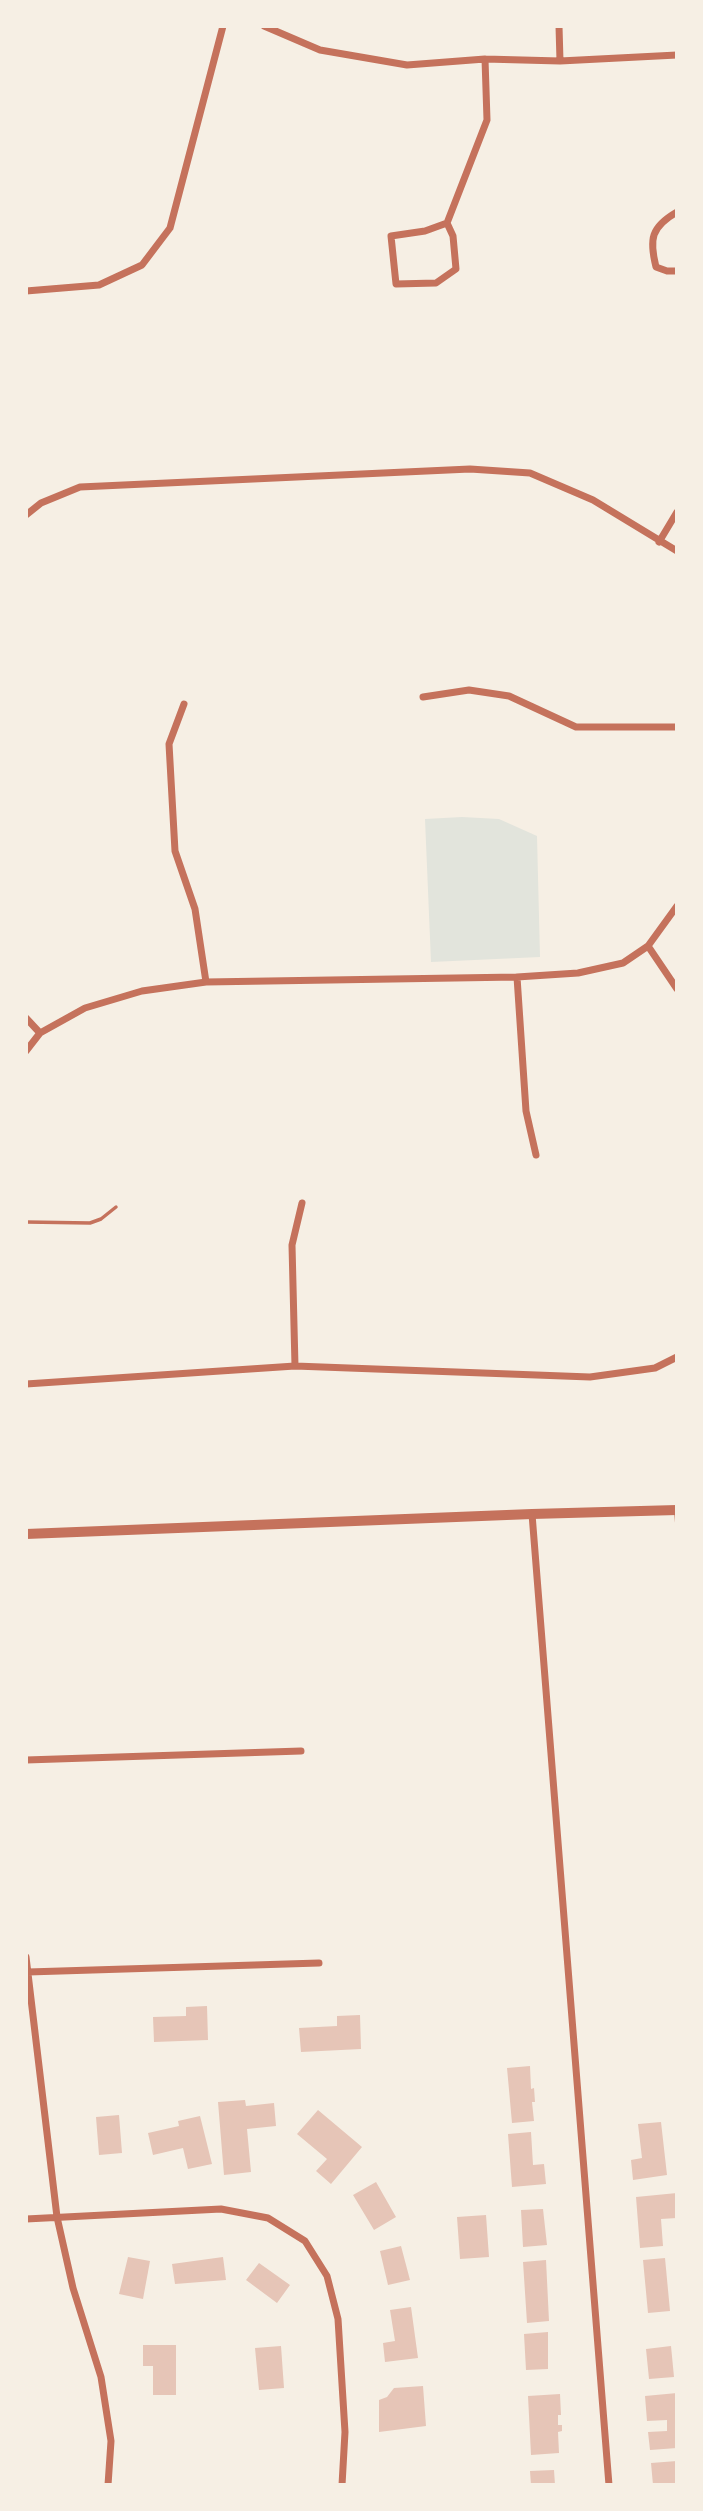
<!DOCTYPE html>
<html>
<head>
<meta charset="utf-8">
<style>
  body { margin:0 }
  #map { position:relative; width:703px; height:2511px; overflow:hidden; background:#f6efe4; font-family:"Space Grotesk",sans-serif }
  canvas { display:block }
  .frame { position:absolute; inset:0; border:28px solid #f6efe4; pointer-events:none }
</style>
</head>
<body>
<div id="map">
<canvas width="703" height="2511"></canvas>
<div class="frame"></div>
</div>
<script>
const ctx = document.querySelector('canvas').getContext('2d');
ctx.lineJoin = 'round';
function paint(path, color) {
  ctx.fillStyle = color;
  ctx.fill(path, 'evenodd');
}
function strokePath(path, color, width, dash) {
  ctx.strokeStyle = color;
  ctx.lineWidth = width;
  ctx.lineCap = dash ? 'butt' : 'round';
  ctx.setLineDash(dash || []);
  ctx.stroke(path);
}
paint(new Path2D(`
  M462,817L499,819L537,836L540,957L431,962L425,819Z`), '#e2e4dc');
paint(new Path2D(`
  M207,2006L208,2040L154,2042L153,2017L186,2016V2007Z
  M360,2015L361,2049L301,2052L299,2028L337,2026V2016Z
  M530,2066L531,2089L534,2088L535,2102H532L534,2121L512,2123L507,2068Z
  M245,2100L246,2106L274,2103L276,2126L247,2129L251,2172L224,2175L218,2102Z
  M318,2110L362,2147L331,2184L316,2171L327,2159L297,2134Z
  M119,2115L122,2153L99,2155L96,2117Z
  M200,2116L212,2164L188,2169L183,2148L153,2155L148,2133L179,2126L178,2121Z
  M661,2122L667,2175L633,2180L631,2160L642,2158L638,2124Z
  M531,2132L533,2165L544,2164L546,2184L512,2187L508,2134Z
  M376,2182L396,2217L374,2230L353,2195Z
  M677,2193V2218L661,2219L663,2246L640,2248L636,2197Z
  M543,2209L547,2245L523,2247L521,2210Z
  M486,2215L489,2257L460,2259L457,2217Z
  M401,2246L410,2280L388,2285L380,2251Z
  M128,2257L150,2261L143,2299L119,2294Z
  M223,2257L226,2280L175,2284L172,2264Z
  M665,2258L670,2311L648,2313L643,2260Z
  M546,2260L549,2321L527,2323L523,2262Z
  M259,2263L290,2285L277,2303L246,2280Z
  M411,2307L418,2358L385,2362L383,2343L395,2341L390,2310Z
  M548,2332V2369L526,2370L524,2334Z
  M143,2345H176V2395H153V2366H143Z
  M281,2346L284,2388L259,2390L255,2348Z
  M671,2346L674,2377L649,2379L646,2349Z
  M423,2386L426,2426L379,2432V2400L387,2397L394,2388Z
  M677,2393V2448L650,2450L648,2432L667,2431V2420L647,2421L645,2396Z
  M560,2394L561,2415H558V2425H562V2431L558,2432L559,2453L531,2455L528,2396Z
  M677,2461V2485H653L651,2463Z
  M554,2470L555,2485H531L530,2471Z`), '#e6c5b7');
strokePath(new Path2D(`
  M26,1222L90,1223L101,1219L116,1207
  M676,1513L677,1526`), '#c5725c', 3.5);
strokePath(new Path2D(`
  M264,26L320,50L407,65L485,59L560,61L677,55
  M559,26L560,61
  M677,212C651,227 649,239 656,267L667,271H677
  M447,223L453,236L456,269L436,283L396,284L391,236L425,231L447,223L487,120L485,59
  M26,291L99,285L142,265L170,228L223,26
  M26,515L41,503L80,487L470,469L530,473L593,500L677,551
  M659,542L677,512
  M423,697L469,690L509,696L576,727H677
  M184,704L169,744L175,851L195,909L206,982
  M648,946L677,989
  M517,977L526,1111L536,1155
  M26,1018L40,1033
  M26,1051L40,1033L85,1008L142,991L206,982L517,977L578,973L623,963L648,946L677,906
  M295,1366L292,1245L302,1203
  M26,1384L295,1366L590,1377L655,1368L677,1357
  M532,1514L609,2485
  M26,1760L301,1751
  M26,1957L57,2217L73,2288L101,2377L111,2441L108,2485
  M28,1972L319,1963
  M26,2219L221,2209L268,2218L305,2241L327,2276L338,2319L345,2432L342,2485`), '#c5725c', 7);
strokePath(new Path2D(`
  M26,1534L532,1514L677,1510`), '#c5725c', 10);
</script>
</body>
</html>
